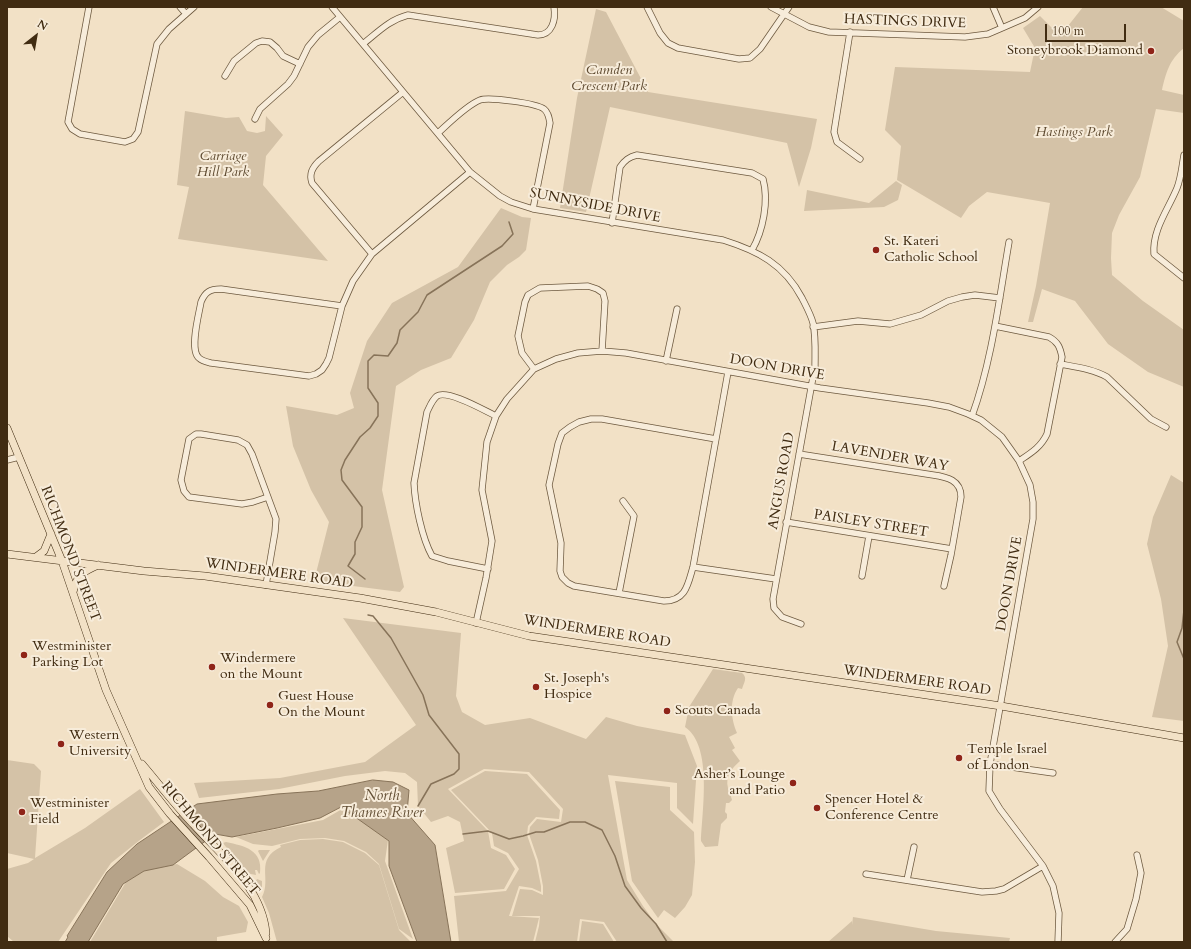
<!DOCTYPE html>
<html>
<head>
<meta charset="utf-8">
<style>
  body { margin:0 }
  #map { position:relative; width:1191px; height:949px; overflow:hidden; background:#f2e1c6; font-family:Cardo,serif }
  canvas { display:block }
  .frame { position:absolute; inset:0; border:8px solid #412c12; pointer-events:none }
  .north { position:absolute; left:16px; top:16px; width:40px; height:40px; -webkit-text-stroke:3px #f7ecda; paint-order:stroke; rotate:31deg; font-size:11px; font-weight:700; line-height:16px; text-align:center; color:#412c12 }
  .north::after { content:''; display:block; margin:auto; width:14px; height:18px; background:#412c12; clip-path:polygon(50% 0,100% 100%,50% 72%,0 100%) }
  .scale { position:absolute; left:1045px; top:24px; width:81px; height:18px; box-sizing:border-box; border:2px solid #412c12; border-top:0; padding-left:5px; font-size:12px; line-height:14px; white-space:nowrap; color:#412c12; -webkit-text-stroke:3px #f7ecda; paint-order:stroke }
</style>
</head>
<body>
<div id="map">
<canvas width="1191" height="949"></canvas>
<div class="frame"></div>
<div class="north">N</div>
<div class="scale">100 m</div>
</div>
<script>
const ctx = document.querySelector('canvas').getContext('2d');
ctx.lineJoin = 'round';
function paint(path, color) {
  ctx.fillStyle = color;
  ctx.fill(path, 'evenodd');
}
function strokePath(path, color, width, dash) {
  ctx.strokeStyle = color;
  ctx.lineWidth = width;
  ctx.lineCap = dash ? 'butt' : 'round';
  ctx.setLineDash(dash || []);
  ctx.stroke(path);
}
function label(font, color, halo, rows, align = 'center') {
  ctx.font = font + ' Cardo,serif';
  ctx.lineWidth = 4;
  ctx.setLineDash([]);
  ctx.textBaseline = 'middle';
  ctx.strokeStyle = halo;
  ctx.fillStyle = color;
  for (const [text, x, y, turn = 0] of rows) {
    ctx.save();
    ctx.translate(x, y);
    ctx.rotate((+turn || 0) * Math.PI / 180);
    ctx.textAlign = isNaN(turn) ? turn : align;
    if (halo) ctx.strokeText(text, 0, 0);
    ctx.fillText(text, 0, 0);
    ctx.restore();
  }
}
paint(new Path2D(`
  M1083,7H1161L1184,21V48C1169,60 1166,73 1162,90L1184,95V113L1156,109L1140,177L1119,215L1112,233L1111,258L1112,275L1143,301L1184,330V387L1148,372L1108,344L1075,301L1042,289L1033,322H1028L1036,286L1050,203L987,192L969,206L961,218L897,180L901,146L885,130L895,67L1030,72L1035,48L1023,28L1040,16L1060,36Z
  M596,9L606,12L648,92L817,119L811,148L799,187L787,143L610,107L586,212L560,208L577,98Z
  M185,111L226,118L239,117L247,131L257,133L265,131L266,116L283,135L266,156L263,185L328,261L178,239L189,187L177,185Z
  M896,181L902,185L898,200L884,207L804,211L807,190L869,203Z
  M501,208L522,217L531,218L526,250L519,257L507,265L490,282L474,320L451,358L421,370L396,386L382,490L404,587L400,592L314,581L329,522L311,490L293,446L286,406L337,415L354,408L350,393L367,341L392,303L458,267Z
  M1171,475L1184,483V721L1152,717L1168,646L1161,599L1147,544L1153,517Z
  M343,618L461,633L456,696L462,712L485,725L530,718L586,739L606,717L637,726L685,735L697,766L693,824L677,808V783L608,775L627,880L643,906L656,924L674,942H617L604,922L580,919L577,942H535L539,926L540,916H512L520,889L532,890L543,895V886L538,860L529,834L530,827L537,819L561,822L563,809L529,772L484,769L448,789L488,831L491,848L506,855L515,869L504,889L455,893L446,848L464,841L460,822L448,816L431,822L418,806L417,782L405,773L385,771L345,776L279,789L199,798L194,783L280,778L365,762L416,725Z
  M713,669L742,673C748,678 744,682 742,689L738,688C729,701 731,719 737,733L729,737L735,748L732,750L740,761C732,768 725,776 728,788C729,792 731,796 732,800L729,803H726L725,812L727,814V818L721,824L718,846L705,847L701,841C702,811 713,746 685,727L689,707Z
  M7,760L34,764L41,771L35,858L85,828L140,789L164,822L140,840L111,863L58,942H14L7,936V869L28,863L34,859L7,853Z
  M485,771L527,774L560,810L559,819L536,817L528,826L527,835L536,861L541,886V892L532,888L519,886L509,916L539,918L533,942H459L454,896L506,891L519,869L508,853L494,846L492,833L451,790Z
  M615,781L670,787V810L694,832L695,862L692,895L685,907L675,918L664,910L658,918L632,881Z
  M344,808L388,840L385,861L413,939L399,929L379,864L366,852L344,841L325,838L300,839L272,846L253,844L236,837L323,820Z
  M323,839L343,842L365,853L379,865L399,930L411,942H277L269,913L262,897C272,878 254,860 281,847L280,845L300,840Z
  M226,842C245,846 263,850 260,873L259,874L257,870H255L256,875L246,873L223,843Z
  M259,850H270L263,861L258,851Z
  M177,864L205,881L223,897L239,906L248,922L246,932L217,937V942H90L126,882L147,869Z
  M257,879L262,881V888L258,890L254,884Z
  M853,917L936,931L1010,938L1009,942H828L852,921V925Z
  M582,921L603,924L614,942H579Z`), '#d4c2a7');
const water = new Path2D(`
  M373,780L393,782L409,790L407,813L435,845L451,942H417L389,866V841L341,807L320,818L277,828L232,837L215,834L173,865L144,871L123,884L88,942H65L68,937L67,936L107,872L137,844L197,804L277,794L318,791Z`);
paint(water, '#b6a389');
strokePath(water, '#877359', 1);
strokePath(new Path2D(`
  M365,579L348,566L355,554V542L362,527V507L342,480L341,470L345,460L360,437L370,428L378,416V403L368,388V361L374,355L388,356L397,343L400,330L418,312L427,295L502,246L513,234L509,222
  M1184,610L1182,628L1177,642L1184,659
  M368,615L373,616L391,638L423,695L429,715L459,754V769L454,774L431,784L418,806
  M463,834L488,831L509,839L523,836L536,832H544L570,822H585L602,830L615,856L625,886L641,908L656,924L667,942`), '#877359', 1.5);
const minor = new Path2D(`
  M89,7L68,122L72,129L80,134L125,142L133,139L138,132L157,44L169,29L194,7
  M180,7L186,14
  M332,7L470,172L500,196L511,202L533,209L723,240C758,251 784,264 802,298C806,306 811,315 813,323C816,337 815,352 815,366L773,599L774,608L782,617L801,624
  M647,7L660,33L668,43L678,48L739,59L750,58L760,49L789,7
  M771,7L809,27L829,32L965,37L988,34L1002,28L1025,18L1038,7
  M993,7L1002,28
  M850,32L834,132L837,142L860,159
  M363,44C378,32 389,20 408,15L538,35C552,35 556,20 554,7
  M225,76L234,61L256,43L262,41L270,42L277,48L283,56L300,64
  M255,119L260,109L288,84L294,76L308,47L318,35L340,17
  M438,133C448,124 467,105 480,100C489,97 536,103 544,109C548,112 549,117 550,123L533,209
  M1184,155C1182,166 1181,178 1177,188C1168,210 1152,230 1154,254L1184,278
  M612,223L620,167C625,160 629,157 637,155L752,173L763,179C769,201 763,231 752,250
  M372,254L312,183C309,174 312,168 319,161L403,92
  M342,306L221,289C210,289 205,292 201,302C199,314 189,350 199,358C202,361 207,362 211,363L309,376L316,374L322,370L326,364L329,358L342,306L353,281L372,254L470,172
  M995,326L1049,337C1058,342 1060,347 1062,357L1047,434C1041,447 1031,453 1019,461
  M813,327L858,321L890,324L921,315L948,301L962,297L975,295L1000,298
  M666,361L677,309
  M1060,364C1076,367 1093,369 1107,377L1151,419L1166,427
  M534,369L522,353L518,336L525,302L528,295L540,288L588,286L597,289L603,293L605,301L602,351
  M972,416C992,361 999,300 1009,242
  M716,439L602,419H591L579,422L570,427L562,433L558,444L551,476L549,485L561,543L560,571L562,577L568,583L574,586L664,601C686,601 688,584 693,567L728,372
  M799,454L933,475C947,477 961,480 961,497L951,555L944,586
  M7,460L19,457
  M786,522L952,549
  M693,567L776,579
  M488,569L448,561L432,556C422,538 415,504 414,483L427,412C430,406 432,400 437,396C448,389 485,411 496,416
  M862,576L869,536
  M266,585L275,532L276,519L252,454L247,445L238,440L201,434H196L189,439L181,480L184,491L189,497L242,504L253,502L268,497
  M619,593L634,516L623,501
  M476,623L486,578L492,541L482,490L487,442L496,416L507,399L534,369L556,359L578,353L602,351L626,353L820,388L928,403L949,407L968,414L981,420L1002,437L1019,461L1030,485L1033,502V519L990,764L989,791L1000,809L1043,866L1053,886L1059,913L1058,942
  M990,764L1053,773
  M866,874L982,892L996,891L1004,889L1043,866
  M907,880L914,847
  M1115,942L1127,929L1136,899L1141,873L1137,855`);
const major = new Path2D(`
  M7,428L62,561L106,690L149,787L170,814L209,857L250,905L266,938
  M7,554L144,571L205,576L360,598L436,612L529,636L1001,706L1184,738
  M36,557L44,551L51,534
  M73,592C77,575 82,572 98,565
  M142,764C159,784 175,805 193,824C222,856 262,888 266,933`);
strokePath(minor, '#6d593f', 7);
strokePath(major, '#412c12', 8);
strokePath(minor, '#f7ecda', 5.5);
strokePath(major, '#f2e1c6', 7);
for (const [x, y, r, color] of [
  [1151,51,4,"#8f2418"],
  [876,250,4,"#8f2418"],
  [24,655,4,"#8f2418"],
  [212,667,4,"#8f2418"],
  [536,687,4,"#8f2418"],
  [270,705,4,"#8f2418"],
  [667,711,4,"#8f2418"],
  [61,744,4,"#8f2418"],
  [959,758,4,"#8f2418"],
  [793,783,4,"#8f2418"],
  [817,808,4,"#8f2418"],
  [22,812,4,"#8f2418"]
]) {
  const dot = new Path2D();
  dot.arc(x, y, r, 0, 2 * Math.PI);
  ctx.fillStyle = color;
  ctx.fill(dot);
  strokePath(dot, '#f7ecda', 1.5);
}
label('14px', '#412c12', '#f7ecda', [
  ["HASTINGS DRIVE",905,22,2],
  ["SUNNYSIDE DRIVE",595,206,11],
  ["DOON DRIVE",777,368,10],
  ["LAVENDER WAY",890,457,10],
  ["ANGUS ROAD",782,481,-80],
  ["PAISLEY STREET",871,524,9],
  ["RICHMOND STREET",70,554,69],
  ["WINDERMERE ROAD",279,574,8],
  ["DOON DRIVE",1010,584,-80],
  ["WINDERMERE ROAD",597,632,9],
  ["WINDERMERE ROAD",917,681,8],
  ["RICHMOND STREET",210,839,50]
]);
label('14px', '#412c12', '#f7ecda', [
  ["Stoneybrook Diamond",1143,51,"right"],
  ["St. Kateri",884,242],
  ["Catholic School",884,258],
  ["Westminister",32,647],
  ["Parking Lot",32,663],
  ["Windermere",220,659],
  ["on the Mount",220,675],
  ["St. Joseph's",544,679],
  ["Hospice",544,695],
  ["Guest House",278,697],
  ["On the Mount",278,713],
  ["Scouts Canada",675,711],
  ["Western",69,736],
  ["University",69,752],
  ["Temple Israel",967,750],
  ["of London",967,766],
  ["Asher’s Lounge",785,775,"right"],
  ["and Patio",785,791,"right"],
  ["Spencer Hotel &",825,800],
  ["Conference Centre",825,816],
  ["Westminister",30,804],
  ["Field",30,820]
], 'left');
label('italic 14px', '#5e4a30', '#f7ecda', [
  ["Camden",609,71],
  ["Crescent Park",609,87],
  ["Hastings Park",1074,133],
  ["Carriage",223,157],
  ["Hill Park",223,173]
]);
label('italic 15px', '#645036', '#f7ecda', [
  ["North",382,797],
  ["Thames River",382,814]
]);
</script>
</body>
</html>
